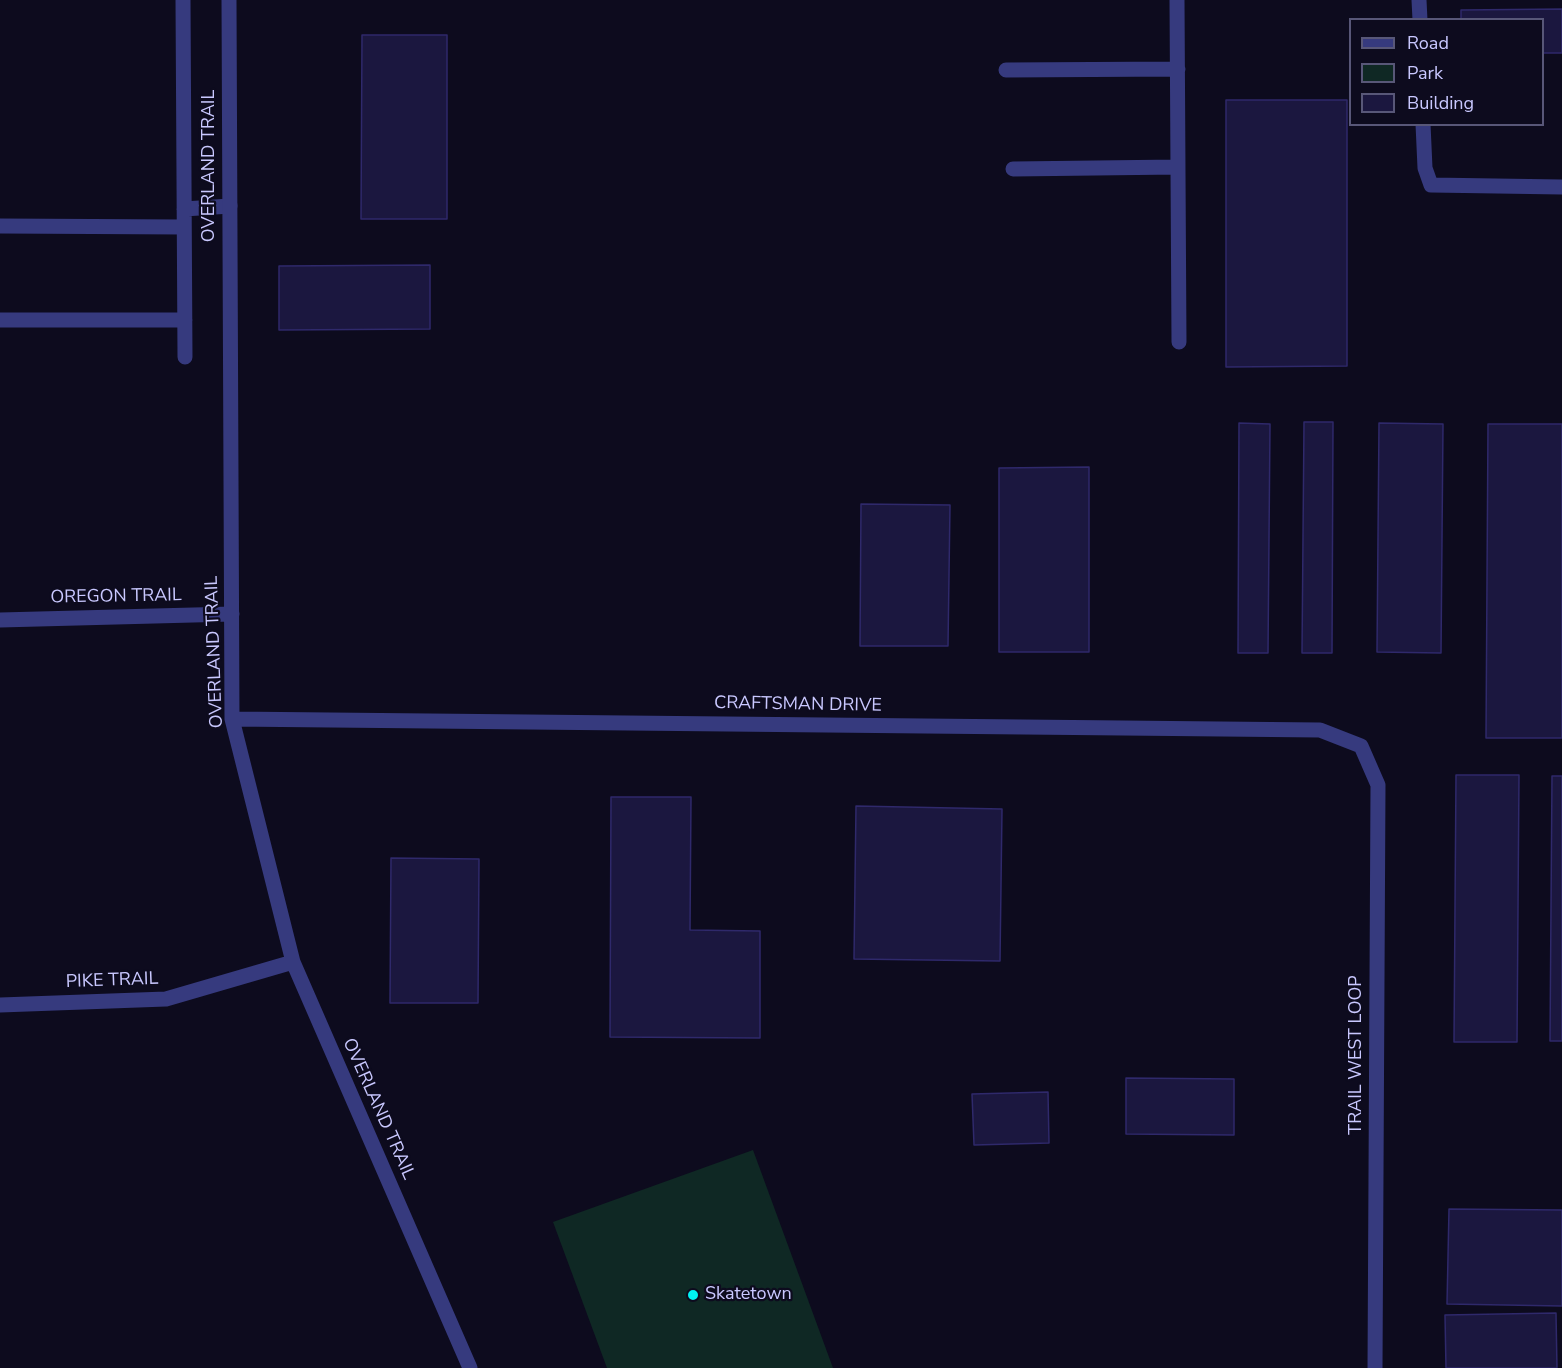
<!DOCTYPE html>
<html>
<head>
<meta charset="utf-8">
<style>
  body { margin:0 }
  #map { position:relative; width:1562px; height:1368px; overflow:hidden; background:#0d0b1e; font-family:"Nunito Sans",sans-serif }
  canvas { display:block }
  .legend { position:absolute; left:1349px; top:18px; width:195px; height:108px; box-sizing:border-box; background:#0d0b1e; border:2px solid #585778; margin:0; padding:8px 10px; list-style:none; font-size:18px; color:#c9c8ff }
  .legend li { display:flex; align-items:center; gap:12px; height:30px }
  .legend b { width:30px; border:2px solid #585778 }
</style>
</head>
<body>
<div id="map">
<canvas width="1562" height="1368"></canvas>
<ul class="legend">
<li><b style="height:8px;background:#363a7e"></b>Road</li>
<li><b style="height:16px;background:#0f2824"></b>Park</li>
<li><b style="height:16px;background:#1b173f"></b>Building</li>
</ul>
</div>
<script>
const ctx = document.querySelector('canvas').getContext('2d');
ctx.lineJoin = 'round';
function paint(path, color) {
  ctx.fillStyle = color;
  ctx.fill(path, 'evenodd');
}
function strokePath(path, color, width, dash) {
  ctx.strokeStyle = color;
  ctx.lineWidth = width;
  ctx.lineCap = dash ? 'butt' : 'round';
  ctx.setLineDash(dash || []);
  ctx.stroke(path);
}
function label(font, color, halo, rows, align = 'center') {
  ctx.font = font + ' "Nunito Sans",sans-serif';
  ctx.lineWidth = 4.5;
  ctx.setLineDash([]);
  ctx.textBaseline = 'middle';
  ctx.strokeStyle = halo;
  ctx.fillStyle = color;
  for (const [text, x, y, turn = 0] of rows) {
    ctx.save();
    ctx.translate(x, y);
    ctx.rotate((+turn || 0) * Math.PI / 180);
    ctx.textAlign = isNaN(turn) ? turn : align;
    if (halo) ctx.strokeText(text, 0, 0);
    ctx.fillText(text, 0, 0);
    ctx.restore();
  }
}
paint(new Path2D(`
  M753,1150L833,1368H607L553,1222Z`), '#0f2824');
const building = new Path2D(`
  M1562,9V53H1542V20H1461V10Z
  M362,35H447V219H361Z
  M1226,100H1347V366L1226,367Z
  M430,265V329L279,330V266Z
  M1304,422H1333L1332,653H1302Z
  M1239,423L1270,424L1268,653H1238Z
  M1379,423L1443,424L1441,653L1377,652Z
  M1488,424H1562V738H1486Z
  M1089,467V652H999V468Z
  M861,504L950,505L948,646H860Z
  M1456,775H1519L1517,1042H1454Z
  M1552,776H1562V1041H1550Z
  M611,797H691L690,930L760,931V1038L610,1037Z
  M856,806L1002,809L1000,961L854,959Z
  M391,858L479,859L478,1003H390Z
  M1126,1078L1234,1079V1135L1126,1134Z
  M1048,1092L1049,1143L974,1145L972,1094Z
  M1449,1209L1562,1210V1306L1447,1304Z
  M1556,1313L1557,1368H1446L1445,1315Z`);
paint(building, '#1b173f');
strokePath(building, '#2f296b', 1.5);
strokePath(new Path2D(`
  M183,0L185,357
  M1177,0L1179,342
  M1419,0L1420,20
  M1006,70L1178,69
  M1423,124L1425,168L1431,185L1562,187
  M1013,169L1178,167
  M184,209L230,206
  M0,226L184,227
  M0,320H185`), '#363a7e', 15);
strokePath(new Path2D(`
  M229,0L232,719L293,962L470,1368
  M0,620L232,614
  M232,719L1320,730L1361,746L1378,785L1375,1368
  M0,1005L166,999L293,962`), '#363a7e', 15);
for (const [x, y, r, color] of [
  [693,1295,6,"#00f3f3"]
]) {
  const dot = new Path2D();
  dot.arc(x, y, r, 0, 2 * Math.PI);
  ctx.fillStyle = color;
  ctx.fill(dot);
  strokePath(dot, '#0d0b1e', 2);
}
label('18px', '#c9c8ff', '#0d0b1e', [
  ["OVERLAND TRAIL",210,166,-90],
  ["OREGON TRAIL",116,597,-1],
  ["OVERLAND TRAIL",215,652,-92],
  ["CRAFTSMAN DRIVE",798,705,1],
  ["PIKE TRAIL",112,981,-2],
  ["TRAIL WEST LOOP",1357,1055,-90],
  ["OVERLAND TRAIL",378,1109,66]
]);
label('18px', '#c9c8ff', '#0d0b1e', [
  ["Skatetown",705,1295]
], 'left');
</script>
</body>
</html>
